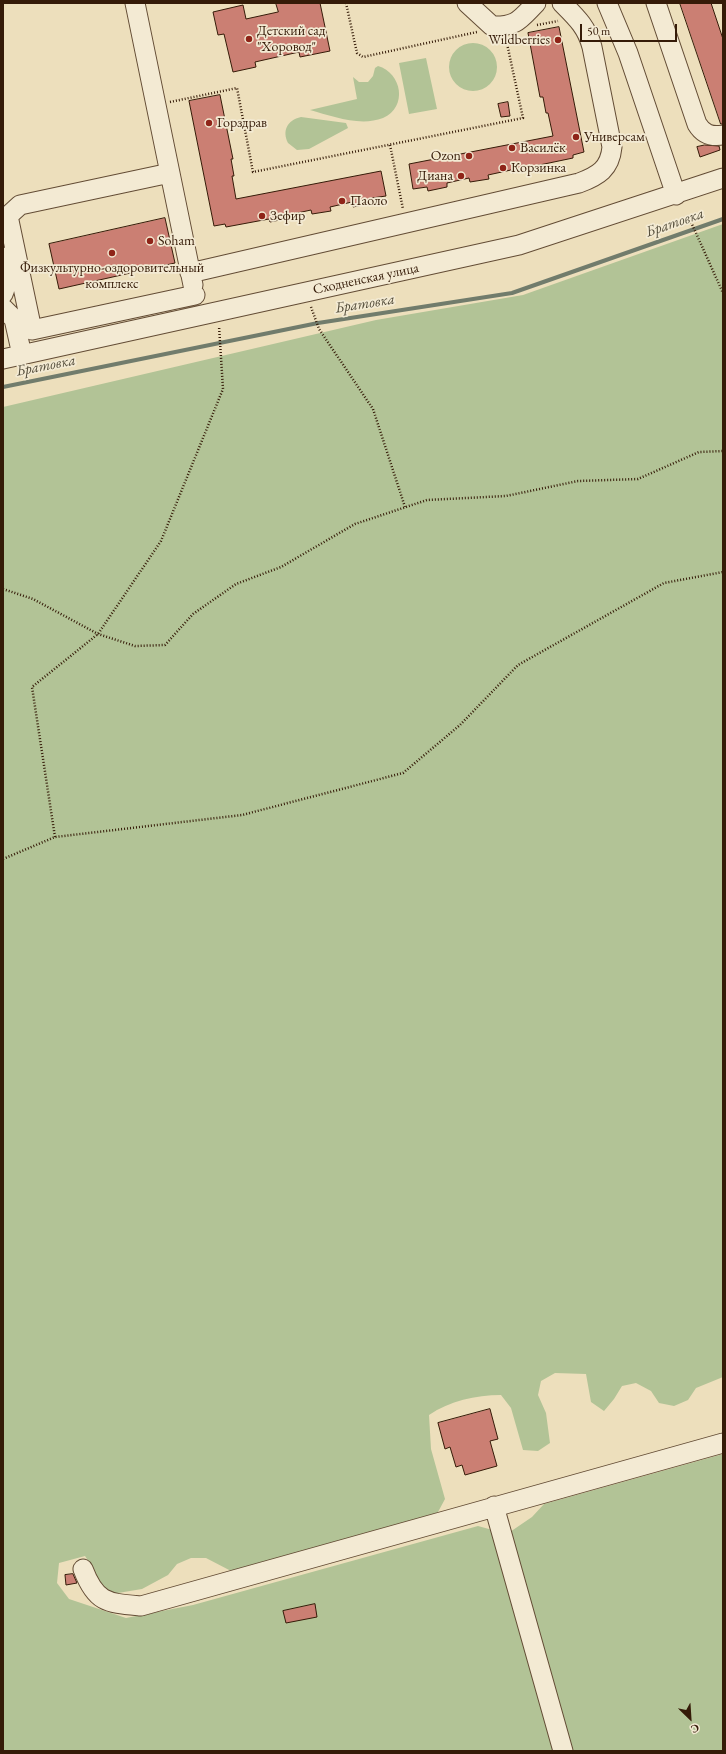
<!DOCTYPE html>
<html>
<head>
<meta charset="utf-8">
<style>
  body { margin:0 }
  #map { position:relative; width:726px; height:1754px; overflow:hidden; background:#eddfbc; font-family:"EB Garamond",serif }
  canvas { display:block }
  .frame { position:absolute; inset:0; border:4px solid #351b08; pointer-events:none }
  .north { position:absolute; left:670px; top:1698px; width:40px; height:40px; -webkit-text-stroke:3px #f3ead3; paint-order:stroke; rotate:155deg; font-size:11px; font-weight:700; line-height:16px; text-align:center; color:#351b08 }
  .north::after { content:''; display:block; margin:auto; width:14px; height:18px; background:#351b08; clip-path:polygon(50% 0,100% 100%,50% 72%,0 100%) }
  .scale { position:absolute; left:580px; top:24px; width:97px; height:18px; box-sizing:border-box; border:2px solid #351b08; border-top:0; padding-left:5px; font-size:12px; line-height:14px; white-space:nowrap; color:#351b08; -webkit-text-stroke:3px #f3ead3; paint-order:stroke }
</style>
</head>
<body>
<div id="map">
<canvas width="726" height="1754"></canvas>
<div class="frame"></div>
<div class="north">С</div>
<div class="scale">50 m</div>
</div>
<script>
const ctx = document.querySelector('canvas').getContext('2d');
ctx.lineJoin = 'round';
function paint(path, color) {
  ctx.fillStyle = color;
  ctx.fill(path, 'evenodd');
}
function strokePath(path, color, width, dash) {
  ctx.strokeStyle = color;
  ctx.lineWidth = width;
  ctx.lineCap = dash ? 'butt' : 'round';
  ctx.setLineDash(dash || []);
  ctx.stroke(path);
}
function label(font, color, halo, rows, align = 'center') {
  ctx.font = font + ' "EB Garamond",serif';
  ctx.lineWidth = 3.5;
  ctx.setLineDash([]);
  ctx.textBaseline = 'middle';
  ctx.strokeStyle = halo;
  ctx.fillStyle = color;
  for (const [text, x, y, turn = 0] of rows) {
    ctx.save();
    ctx.translate(x, y);
    ctx.rotate((+turn || 0) * Math.PI / 180);
    ctx.textAlign = isNaN(turn) ? turn : align;
    if (halo) ctx.strokeText(text, 0, 0);
    ctx.fillText(text, 0, 0);
    ctx.restore();
  }
}
paint(new Path2D(`
  M449 67a24 24 0 1 1 48 0a24 24 0 1 1-48 0Z
  M426,58L437,109L409,114L399,63Z
  M378,66C402,73 408,107 383,118C360,127 332,116 310,110L357,99L353,77L359,82H368L373,76L375,68Z
  M301,117L346,123L348,128L309,149L297,150L288,143C282,131 287,120 301,117Z
  M723,224V1377L696,1388L688,1400L674,1406L659,1403L651,1391L636,1383L622,1386L614,1399L604,1411L591,1402L586,1374L555,1373L541,1381L538,1395L546,1413L550,1443L538,1451L523,1450L511,1408L501,1395C475,1395 450,1401 429,1415L431,1449L445,1499L438,1512L409,1526L233,1572L206,1558H191L177,1564L168,1575L142,1589L112,1594L100,1588L89,1562L85,1556L59,1563L57,1583L69,1599L126,1618L193,1605L478,1526L507,1534L532,1517L544,1504L723,1454V1751H3V407L376,320L523,295Z`), '#b2c396');
strokePath(new Path2D(`
  M3,387L318,323L512,293L723,219`), '#717c6c', 4);
const building = new Path2D(`
  M276,3H320L330,51L300,57L299,52L255,62L256,67L233,72L224,34L218,35L213,12L243,5L246,19L278,12Z
  M680,3H711L723,39V124H721Z
  M559,27L584,152L573,155V158L530,167V169L512,173L511,170L488,175L489,179L470,182L469,178L447,183V187L428,191L427,187L413,189L409,164L553,136L548,113H546L543,97H540L528,33Z
  M220,95L233,159H231L234,176H232L236,199L381,171L386,196L372,198V203L353,207L352,202L330,207L331,211L312,214L311,210L288,215L289,218L270,222L269,219L226,227L225,224L214,226L189,101Z
  M508,102L510,116L501,117L498,104Z
  M705,145L719,146L720,150L700,157L697,147Z
  M165,218L175,263L59,289L49,244Z
  M490,1409L498,1439L490,1441L497,1466L465,1475L462,1465L456,1467L450,1447L445,1449L438,1423Z
  M73,1574L77,1583L66,1585L65,1575Z
  M315,1604L317,1617L286,1623L283,1611Z`);
paint(building, '#cb7f73');
strokePath(building, '#351b08', 1);
const minor = new Path2D(`
  M135,3L193,285
  M467,3L492,26C517,27 520,19 536,3
  M607,3L628,53L676,195
  M656,3L697,124C703,134 711,137 723,135
  M170,173L20,205L8,216L32,330L195,295
  M3,257C6,271 9,281 3,294
  M190,273L579,183C598,176 610,169 612,147L592,47C587,27 576,17 562,3
  M3,308L14,319L22,355
  M3,359L519,245L723,178
  M494,1506L563,1751
  M83,1569C96,1603 107,1603 141,1606L723,1443`);
strokePath(minor, '#634c35', 21);
strokePath(new Path2D(`
  M346,3L357,53L363,57L477,32
  M537,25L558,21
  M170,102L237,88L253,172L523,118L506,39
  M390,145L403,209
  M691,222L723,293
  M311,307L319,329L373,409L405,507
  M3,589L33,599L98,634L135,646L165,645L193,614L236,584L281,567L355,524L427,500L506,496L578,481L638,479L699,452L723,451
  M55,837L32,687L98,634L161,541L223,389L219,326
  M3,859L55,837L242,815L403,773L460,725L518,665L664,583L723,572`), '#351b08', 2.5, [1, 2]);
strokePath(minor, '#f3ead3', 19);
for (const [x, y, r, color] of [
  [249,39,4,"#8f2418"],
  [558,40,4,"#8f2418"],
  [209,123,4,"#8f2418"],
  [576,137,4,"#8f2418"],
  [512,148,4,"#8f2418"],
  [469,156,4,"#8f2418"],
  [503,168,4,"#8f2418"],
  [461,176,4,"#8f2418"],
  [342,201,4,"#8f2418"],
  [262,216,4,"#8f2418"],
  [150,241,4,"#8f2418"],
  [112,253,4,"#8f2418"]
]) {
  const dot = new Path2D();
  dot.arc(x, y, r, 0, 2 * Math.PI);
  ctx.fillStyle = color;
  ctx.fill(dot);
  strokePath(dot, '#f3ead3', 1.5);
}
label('14px', '#351b08', '#f3ead3', [
  ["Детский сад",257,31],
  ["\"Хоровод\"",257,47],
  ["Wildberries",550,40,"right"],
  ["Горздрав",217,123],
  ["Универсам",584,137],
  ["Василёк",520,148],
  ["Ozon",461,156,"right"],
  ["Корзинка",511,168],
  ["Диана",453,176,"right"],
  ["Паоло",350,201],
  ["Зефир",270,216],
  ["Soham",158,241],
  ["Физкультурно-оздоровительный",112,268,"center"],
  ["комплекс",112,284,"center"]
], 'left');
label('14px', '#351b08', '#f3ead3', [
  ["Сходненская улица",366,279,-12]
]);
label('italic 15px', '#534c3a', '#f3ead3', [
  ["Братовка",675,223,-19],
  ["Братовка",365,304,-9],
  ["Братовка",46,366,-11]
]);
</script>
</body>
</html>
